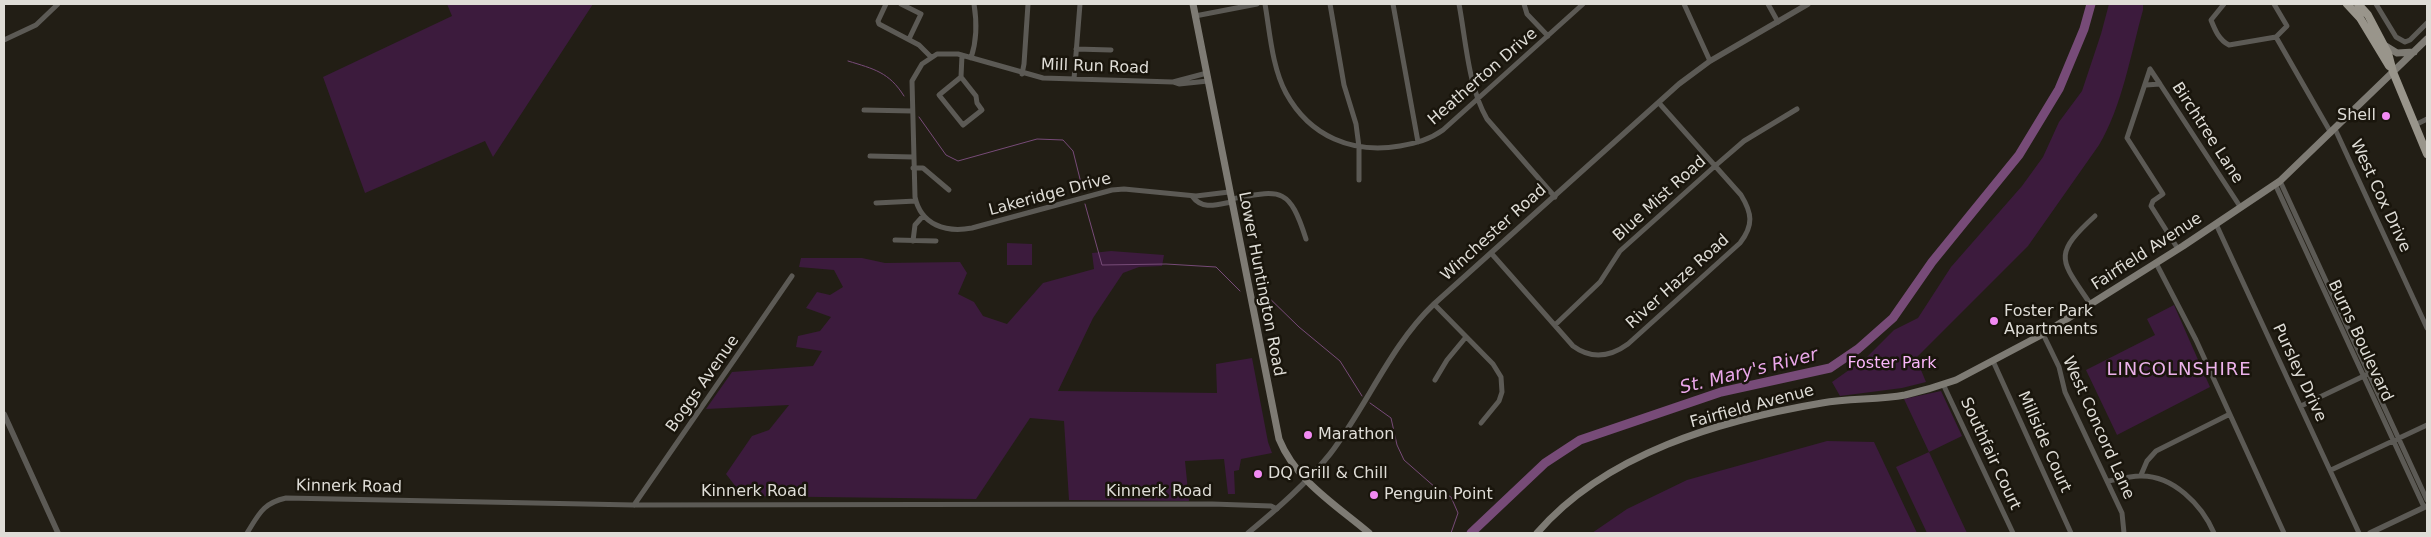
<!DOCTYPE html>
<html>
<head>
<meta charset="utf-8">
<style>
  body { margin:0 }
  #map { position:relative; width:2431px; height:537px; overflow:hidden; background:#221e15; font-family:"DejaVu Sans",sans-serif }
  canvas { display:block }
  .frame { position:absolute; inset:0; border:5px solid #dfddd7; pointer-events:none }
</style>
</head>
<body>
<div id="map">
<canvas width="2431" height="537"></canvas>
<div class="frame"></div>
</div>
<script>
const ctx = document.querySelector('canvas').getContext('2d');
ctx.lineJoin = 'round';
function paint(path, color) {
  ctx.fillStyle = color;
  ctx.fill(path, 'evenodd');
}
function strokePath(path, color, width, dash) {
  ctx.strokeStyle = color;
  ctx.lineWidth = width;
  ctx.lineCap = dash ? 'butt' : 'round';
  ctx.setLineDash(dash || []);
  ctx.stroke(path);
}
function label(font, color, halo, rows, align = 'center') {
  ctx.font = font + ' "DejaVu Sans",sans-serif';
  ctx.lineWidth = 5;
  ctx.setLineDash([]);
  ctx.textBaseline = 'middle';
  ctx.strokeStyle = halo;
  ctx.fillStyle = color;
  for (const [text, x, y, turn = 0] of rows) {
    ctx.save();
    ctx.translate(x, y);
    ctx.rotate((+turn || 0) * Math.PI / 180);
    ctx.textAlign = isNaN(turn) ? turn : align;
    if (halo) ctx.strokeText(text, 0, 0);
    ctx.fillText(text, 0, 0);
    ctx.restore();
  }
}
paint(new Path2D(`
  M447,4H593L493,157L485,141L365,193L323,77L452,16Z
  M2109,4H2143V10C2131,53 2122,107 2099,145L2028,246L1916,358L1926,382L1902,388L1840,396L1832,382L1866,358L1894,330L1918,318L1951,267L2022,186L2043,157L2059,122L2082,91L2101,34Z
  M1007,243L1032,244V265H1007Z
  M1111,251L1164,255L1162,266L1139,267L1123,273L1093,318L1058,391L1217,393L1216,364L1252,358L1268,442L1272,453L1241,459L1239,470L1234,471L1235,494H1228L1224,459L1185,461L1189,501L1069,500L1064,421L1030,418L976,499L743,496L726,474L752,436L769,430L789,405L706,409L732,372L813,366L822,351L796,347L798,336L820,331L831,317L806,308L817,292L830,295L843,287L834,270L799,267L801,258H862L885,263L960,262L967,273L958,294L974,302L983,316L1007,324L1043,283L1094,269L1092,253Z
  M2174,305L2210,387L2117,435L2086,370L2155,335L2147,319Z
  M1941,391L1962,436L1929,452L1967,533H1927L1896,467L1929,452L1904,399Z
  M1827,441L1874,442L1917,533H1592L1627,509L1687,480Z`), '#3c1b3d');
strokePath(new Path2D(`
  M848,61C874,69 889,72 904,96
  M919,117L946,155L958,161L1037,139L1063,140L1073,151L1083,191
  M1085,204L1102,265L1166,264L1216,267L1240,291
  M1260,289L1299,327L1340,361L1362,396
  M1370,403L1391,418L1397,445L1404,460L1436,488L1451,497L1458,513L1451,533`), '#774b78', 1);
strokePath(new Path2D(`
  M1471,533L1545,463L1580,440L1721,392L1830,368L1858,349L1893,318L1932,262L2019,155L2059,89L2084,29L2091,4`), '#774b78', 9);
strokePath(new Path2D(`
  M886,4L878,21L879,24L919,45L931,57
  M901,4L921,14L909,39
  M1265,4C1270,33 1272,67 1286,93C1310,137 1353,154 1400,146C1416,143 1429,140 1443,130L1583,4
  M1330,4L1344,85L1356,124L1359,147V180
  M1393,4L1418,142
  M1459,4C1466,41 1468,86 1487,119L1555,197
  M1524,4L1527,14L1548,36
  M1684,4L1710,61
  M1768,4L1778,22
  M2224,4L2211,20C2215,30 2219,40 2229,45L2276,37L2287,26L2274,4
  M2376,4L2396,37L2405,42L2410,40L2427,23
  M1195,16L1257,4
  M2276,37L2331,133
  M4,40L36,25L58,4
  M1076,49L1111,50
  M971,58C977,40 977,22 974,4
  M2150,69L2127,138L2163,194L2153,201L2151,206L2178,249
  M2150,69L2160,84
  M1022,74L1024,64L1028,4
  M961,77L939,95L963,125L982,110L977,103L976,96L961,77L962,55
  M1074,79L1080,4
  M1208,81L1179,84L1173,82L1043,78L958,54H937L922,64L912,81L915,197C921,225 946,233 972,228L1112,190L1124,189L1196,196L1229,192
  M1173,82L1207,73
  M2146,85L2160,84L2241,208
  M864,110L912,111
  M2415,125L2427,119
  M2335,129L2427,328
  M870,156L913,157
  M913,168H923L949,190
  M2280,181L2427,500
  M2275,184L2424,507
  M1192,196C1202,210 1216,205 1231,202
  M1231,199C1281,190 1289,186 1306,239
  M876,203L916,201
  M2216,224L2359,533
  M895,240L936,241
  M913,241L915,225L923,216
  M1491,253L1573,346C1592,360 1610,357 1628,344L1740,243C1754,225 1752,213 1741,195L1659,103
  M2156,263L2196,340L2284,533
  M1434,304L1493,364L1501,377L1502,392L1499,401L1481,423
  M2091,305C2061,260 2051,256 2095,216
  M1555,325L1600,282L1620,251L1715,166L1744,141L1797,109
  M2043,334L2059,367L2065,392L2122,513L2124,533
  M1993,361L2071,533
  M1435,380L1447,360L1466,337
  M1943,384L2013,533
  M2301,406L2366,375
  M2331,470L2427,425
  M2141,475L2147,461L2156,451L2228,415
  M2109,481C2119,479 2130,476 2140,476C2173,475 2202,505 2214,533
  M634,505L792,276
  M247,533C259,514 263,503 286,498L634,505L1212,504L1271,506L1277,509`), '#5c5a55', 5);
strokePath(new Path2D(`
  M4,414L58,533
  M1248,533C1277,509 1306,484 1330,454C1367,406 1390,346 1434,304L1679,84L1710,61L1808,4
  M2370,533L2427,506`), '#5c5a55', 5.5);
strokePath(new Path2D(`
  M1193,4L1279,439C1296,481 1336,505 1369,533
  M2384,45L2397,53L2414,52
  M1537,533C1606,453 1721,420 1822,403C1849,398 1878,400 1905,395C1922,391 1939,386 1956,380L2043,334L2183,246L2280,181L2427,39`), '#7e7b74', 7);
strokePath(new Path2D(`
  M2347,4L2360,18L2389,66
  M2358,4L2368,15L2388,53L2393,72L2427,154`), '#99958b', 8);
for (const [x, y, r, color] of [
  [2386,116,5,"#f28af3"],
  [1994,321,5,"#f28af3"],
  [1308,435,5,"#f28af3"],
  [1258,474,5,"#f28af3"],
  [1374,495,5,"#f28af3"]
]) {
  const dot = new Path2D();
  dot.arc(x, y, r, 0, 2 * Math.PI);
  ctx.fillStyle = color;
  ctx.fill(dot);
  strokePath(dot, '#19150c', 2);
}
label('16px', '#dfddd7', '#19150c', [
  ["Mill Run Road",1095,67,2],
  ["Heatherton Drive",1483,77,-41],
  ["Birchtree Lane",2207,133,57],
  ["Lakeridge Drive",1050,195,-15],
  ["West Cox Drive",2380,196,65],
  ["Blue Mist Road",1660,199,-42],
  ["Winchester Road",1494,233,-42],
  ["Fairfield Avenue",2147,252,-33],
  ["River Haze Road",1678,282,-42],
  ["Lower Huntington Road",1261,284,79],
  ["Burns Boulevard",2360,341,65],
  ["Pursley Drive",2299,373,65],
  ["Boggs Avenue",703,384,-55],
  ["Fairfield Avenue",1752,407,-15],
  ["West Concord Lane",2098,428,66],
  ["Millside Court",2044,442,66],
  ["Southfair Court",1990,454,65],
  ["Kinnerk Road",349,487,1],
  ["Kinnerk Road",754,492],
  ["Kinnerk Road",1159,492]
]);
label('16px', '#dfddd7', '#19150c', [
  ["Shell",2376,116,"right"],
  ["Foster Park",2004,312],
  ["Apartments",2004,330],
  ["Marathon",1318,435],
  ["DQ Grill & Chill",1268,474],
  ["Penguin Point",1384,495]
], 'left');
label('16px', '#fcb7fc', '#19150c', [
  ["Foster Park",1892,364]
]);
ctx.letterSpacing = '1px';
label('18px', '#ecb2eb', '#19150c', [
  ["LINCOLNSHIRE",2179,370]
]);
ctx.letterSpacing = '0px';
label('italic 18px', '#e9a6e9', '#19150c', [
  ["St. Mary's River",1749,372,-14]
]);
</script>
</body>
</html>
